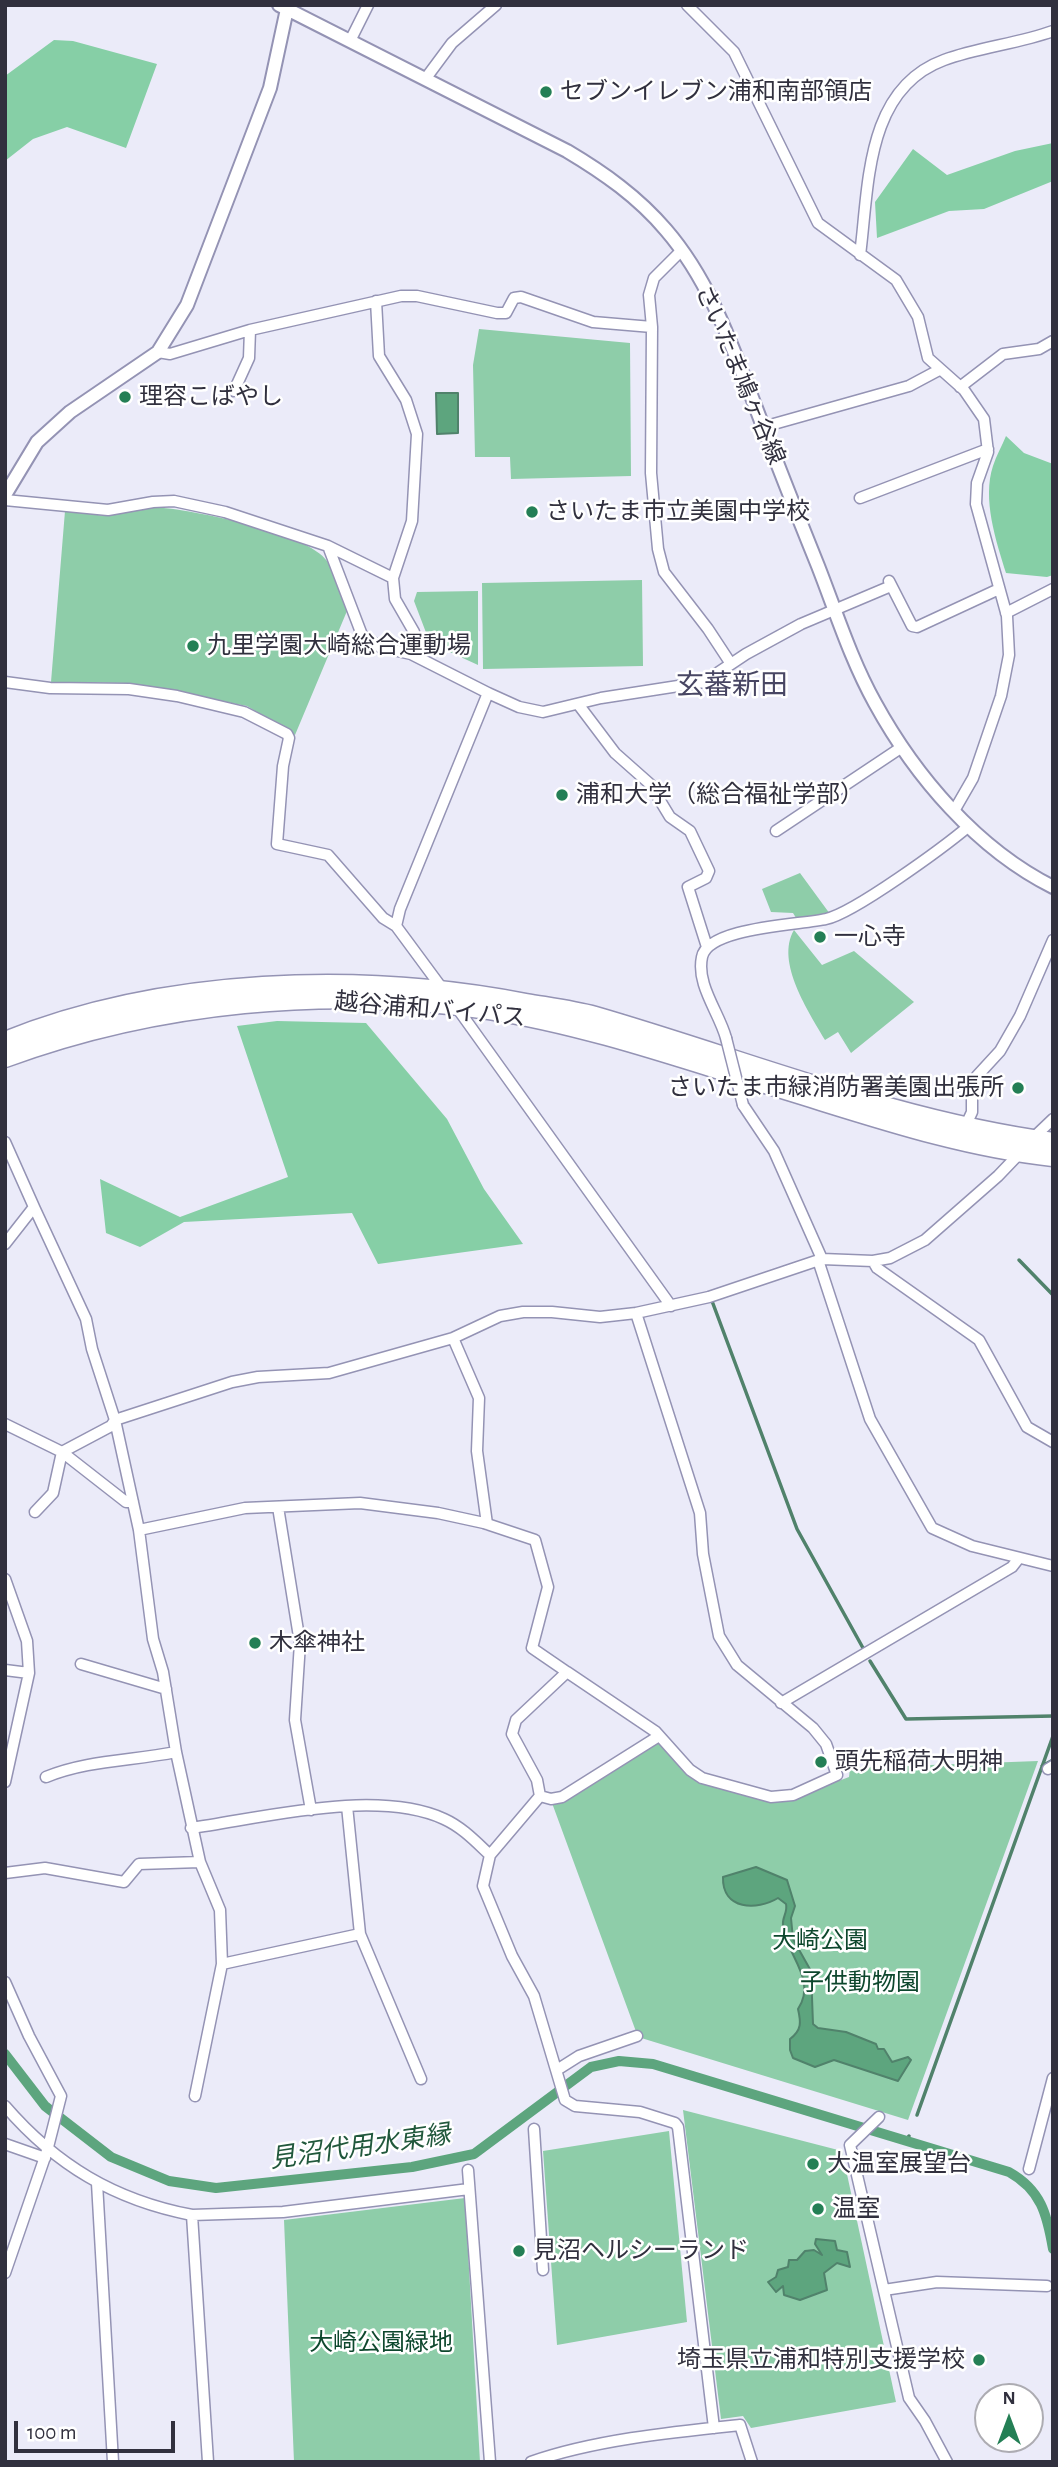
<!DOCTYPE html>
<html>
<head>
<meta charset="utf-8">
<style>
  body { margin:0 }
  #map { position:relative; width:1058px; height:2467px; overflow:hidden; background:#ebebf9; font-family:"Alegreya Sans",sans-serif }
  canvas { display:block }
  .frame { position:absolute; inset:0; border:7px solid #31303e; pointer-events:none }
  .north { position:absolute; left:974px; top:2383px; width:70px; height:70px; box-sizing:border-box; background:#fff; border:2px solid #adacb2; border-radius:50%; rotate:0deg; font-size:19px; font-weight:700; line-height:28px; text-align:center; color:#31303e }
  .north::after { content:''; display:block; margin:auto; width:24px; height:32px; background:#247f55; clip-path:polygon(50% 0,100% 100%,50% 72%,0 100%) }
  .scale { position:absolute; left:14px; top:2421px; width:161px; height:32px; box-sizing:border-box; border:4px solid #31303e; border-top:0; padding-left:9px; font-size:21px; line-height:24px; white-space:nowrap; color:#31303e; -webkit-text-stroke:5px #fff; paint-order:stroke }
</style>
</head>
<body>
<div id="map">
<canvas width="1058" height="2467"></canvas>
<div class="frame"></div>
<div class="north">N</div>
<div class="scale">100 m</div>
</div>
<script>
const ctx = document.querySelector('canvas').getContext('2d');
ctx.lineJoin = 'round';
function paint(path, color) {
  ctx.fillStyle = color;
  ctx.fill(path, 'evenodd');
}
function strokePath(path, color, width, dash) {
  ctx.strokeStyle = color;
  ctx.lineWidth = width;
  ctx.lineCap = dash ? 'butt' : 'round';
  ctx.setLineDash(dash || []);
  ctx.stroke(path);
}
function label(font, color, halo, rows, align = 'center') {
  ctx.font = font + ' "Alegreya Sans","Noto Sans JP",sans-serif';
  ctx.lineWidth = 5;
  ctx.setLineDash([]);
  ctx.textBaseline = 'middle';
  ctx.strokeStyle = halo;
  ctx.fillStyle = color;
  for (const [text, x, y, turn = 0] of rows) {
    ctx.save();
    ctx.translate(x, y);
    ctx.rotate((+turn || 0) * Math.PI / 180);
    ctx.textAlign = isNaN(turn) ? turn : align;
    if (halo) ctx.strokeText(text, 0, 0);
    ctx.fillText(text, 0, 0);
    ctx.restore();
  }
}
paint(new Path2D(`
  M479,329L630,343L631,476L511,479L510,457H475L473,365Z
  M149,507C184,507 309,533 327,561C337,575 341,596 347,611L295,735L247,706L127,683L51,682L65,511L106,516Z
  M642,580L643,666L483,669L482,583Z
  M478,591V665L430,643L414,601L417,592Z
  M800,873L830,914L798,921L793,913L771,912L762,889Z
  M794,930L822,965L854,951L914,1002L851,1053L838,1032L825,1040C809,1012 775,962 794,930Z
  M653,1743L660,1744L689,1773L794,1798L849,1777L850,1768L1038,1761L908,2120L638,2037L552,1803Z
  M683,2110L842,2151L896,2402L751,2428L743,2416L721,2419Z
  M669,2131L687,2322L557,2345L543,2151Z
  M465,2198L480,2462H294L284,2220Z`), '#8ecda9');
paint(new Path2D(`
  M54,40L73,41L157,64L126,148L67,127L33,139L5,161V76Z
  M1053,143V181L984,209L949,211L877,238L875,202L913,149L947,175L1015,151Z
  M1006,436L1024,453L1053,464V575L1047,577L1006,573C996,541 982,499 993,466C996,456 1002,446 1006,436Z
  M277,1021L366,1023L447,1119L484,1189L523,1244L378,1264L352,1213L184,1222L140,1247L106,1233L100,1179L180,1217L288,1177L237,1026Z`), '#86cfa6');
const water = new Path2D(`
  M436,393H458V433L437,434Z
  M756,1867L787,1880L795,1906L791,1918L793,1939L811,1971L813,2024L818,2028L846,2032L876,2044L878,2049H884L892,2062L908,2057L911,2060L898,2081L834,2060L815,2067L793,2058L790,2050V2039C802,2030 801,2022 798,2009C818,1979 785,1954 783,1925C782,1917 788,1912 786,1904L778,1898C757,1911 722,1910 723,1877Z
  M816,2239L835,2241L837,2250L847,2252L850,2267L837,2263L824,2273L827,2290L800,2300L784,2295L783,2286L776,2292L768,2282L776,2277L778,2270L788,2267L789,2260H797L805,2251L814,2250L822,2255L815,2244Z`);
paint(water, '#5da57e');
strokePath(water, '#50826b', 2);
strokePath(new Path2D(`
  M1019,1260L1053,1295
  M712,1301L797,1529L863,1648
  M870,1661L906,1719L1053,1716
  M1042,1766L1053,1760
  M917,2115L1053,1736
  M906,2141L909,2136`), '#50826b', 3.5);
strokePath(new Path2D(`
  M5,2054L45,2106L111,2157L169,2181L216,2188L412,2167L474,2154L591,2067L619,2061L653,2064L1009,2172C1041,2190 1047,2214 1053,2249`), '#5da57e', 10);
const street = new Path2D(`
  M687,5L734,52L818,223L896,280L918,317L928,358L964,390L984,419L988,452L977,483L976,504L1007,616L1009,655L1001,696L973,778L954,811
  M350,41L368,5
  M426,78L452,43L496,5
  M682,250L654,278L649,295L652,327L651,473L658,549L664,572L708,629L731,664
  M860,255C869,186 865,89 944,60C979,47 1017,44 1053,31
  M376,301L379,356L406,400L417,434L412,521L393,578L395,599L414,632L411,654
  M158,352L170,354L250,330L401,296H417L497,313H506L514,298L521,297L593,322L652,327
  M960,387L1003,354L1039,349L1053,341
  M234,391L249,358L250,330
  M763,427L909,386L939,370
  M860,498L988,449
  M5,500L108,510L153,502L174,501L225,512L328,546L362,635L380,647L411,654L488,693L519,707L543,712L601,698L704,682L746,654L801,624L891,586
  M328,546L393,578
  M889,581L912,626L917,627L999,589
  M1006,613L1053,589
  M5,682L50,688L129,689L177,696L244,712L287,734L289,738L283,766L277,844L328,855L383,918L396,926
  M578,704L615,753L650,784L670,817L690,831L709,871L706,878L688,887L707,947
  M776,831L902,747
  M444,991L396,926L400,909L488,693
  M455,1005L671,1306
  M726,1038C719,1012 696,985 702,957C708,927 800,925 826,919C854,913 944,847 969,826
  M743,1105L774,1151L822,1259
  M965,1127L972,1112V1090L977,1076L1000,1051L1020,1016L1053,940
  M1032,1139L1053,1119
  M5,1142L34,1207L5,1244
  M818,1260L870,1419L932,1528L972,1546L1053,1566
  M873,1261L877,1268L979,1340L1027,1427L1053,1442
  M453,1338L479,1398L477,1451L487,1524
  M5,1424L62,1452L111,1426L115,1420L232,1382L258,1377L329,1373L453,1338L500,1316L523,1312H552L600,1317L636,1313L709,1297L822,1259L873,1261L890,1258L925,1240L998,1176L1020,1153
  M278,1507L300,1643L295,1720L311,1810
  M35,1512L53,1493L62,1452L126,1502H133
  M139,1530L245,1508L360,1503L438,1513L484,1523L535,1540L548,1587L532,1648L567,1672L516,1720L512,1734L537,1780L540,1796L490,1855L483,1886L512,1956L534,1996L565,2100L575,2106L640,2112L675,2123L678,2127L714,2428
  M5,1579L27,1641L29,1673L5,1782
  M81,1664L166,1689
  M5,1670L29,1673
  M567,1672L656,1732L690,1770L702,1778L771,1797L793,1795L837,1775L826,1744L813,1728L737,1665L719,1636L703,1554L700,1513L636,1313
  M781,1703L1012,1567L1019,1558
  M1048,1769L1053,1766
  M46,1777C88,1760 131,1761 176,1752
  M540,1796L551,1799L562,1797L659,1736
  M347,1806L360,1934L421,2079
  M191,1828C263,1818 376,1788 444,1819C462,1827 476,1842 490,1855
  M5,1873L45,1868L124,1882L139,1864L200,1862L176,1752L163,1672L153,1639L139,1530L115,1420L92,1349L86,1319L34,1207
  M222,1964L360,1934
  M5,1982L29,2036L61,2096L47,2151L5,2273
  M560,2068L579,2056L637,2036
  M195,2096L222,1964L220,1910L200,1862
  M5,2106C56,2165 114,2200 192,2215L208,2462
  M879,2117L850,2145L909,2398L925,2421L947,2462
  M534,2129L543,2270
  M5,2144L45,2158
  M1029,2169L1053,2078
  M468,2170L490,2462
  M97,2183L113,2462
  M192,2215L283,2212L469,2189
  M884,2290L937,2282L1047,2286
  M531,2462C593,2440 673,2432 740,2425L752,2462`);
const secondary = new Path2D(`
  M279,5L567,151C604,173 638,197 666,230C710,281 732,346 756,408C776,461 797,514 818,566C836,612 851,660 875,703C915,776 977,849 1053,887
  M5,495L37,442L70,412L158,352L187,305L270,88L287,9`);
const highway = new Path2D(`
  M5,1041C164,977 360,971 526,1003C549,1007 573,1010 595,1016C747,1060 896,1121 1053,1142
  M5,1058C157,1002 329,986 489,1010C579,1024 668,1054 755,1081C854,1110 950,1146 1053,1157`);
strokePath(street, '#9493b4', 13);
strokePath(secondary, '#9493b4', 16);
strokePath(highway, '#9493b4', 21);
strokePath(street, '#fff', 10);
strokePath(secondary, '#fff', 12);
strokePath(highway, '#fff', 18);
const streetBridge = new Path2D(`
  M726,1038L743,1105`);
strokePath(streetBridge, '#9493b4', 13, []);
strokePath(streetBridge, '#fff', 10);
for (const [x, y, r, color] of [
  [546,92,7,"#247f55"],
  [125,397,7,"#247f55"],
  [532,512,7,"#247f55"],
  [193,646,7,"#247f55"],
  [562,795,7,"#247f55"],
  [820,937,7,"#247f55"],
  [1018,1088,7,"#247f55"],
  [255,1643,7,"#247f55"],
  [821,1762,7,"#247f55"],
  [813,2164,7,"#247f55"],
  [818,2209,7,"#247f55"],
  [519,2251,7,"#247f55"],
  [979,2360,7,"#247f55"]
]) {
  const dot = new Path2D();
  dot.arc(x, y, r, 0, 2 * Math.PI);
  ctx.fillStyle = color;
  ctx.fill(dot);
  strokePath(dot, '#fff', 2.5);
}
label('24px', '#31303e', '#fff', [
  ["セブンイレブン浦和南部領店",560,92],
  ["理容こばやし",139,397],
  ["さいたま市立美園中学校",546,512],
  ["九里学園大崎総合運動場",207,646],
  ["浦和大学（総合福祉学部）",576,795],
  ["一心寺",834,937],
  ["さいたま市緑消防署美園出張所",1004,1088,"right"],
  ["木傘神社",269,1643],
  ["頭先稲荷大明神",835,1762],
  ["大温室展望台",827,2164],
  ["温室",832,2209],
  ["見沼ヘルシーランド",533,2251],
  ["埼玉県立浦和特別支援学校",965,2360,"right"]
], 'left');
label('24px', '#31303e', '#fff', [
  ["さいたま鳩ヶ谷線",740,375,67],
  ["越谷浦和バイパス",430,1010,5]
]);
label('24px', '#0d472d', '#fff', [
  ["大崎公園",820,1941],
  ["子供動物園",860,1983],
  ["大崎公園緑地",381,2343]
]);
label('italic 26px', '#21583c', '#fff', [
  ["見沼代用水東縁",360,2147,-8]
]);
label('28px', '#484663', '#fff', [
  ["玄蕃新田",732,686]
]);
</script>
</body>
</html>
